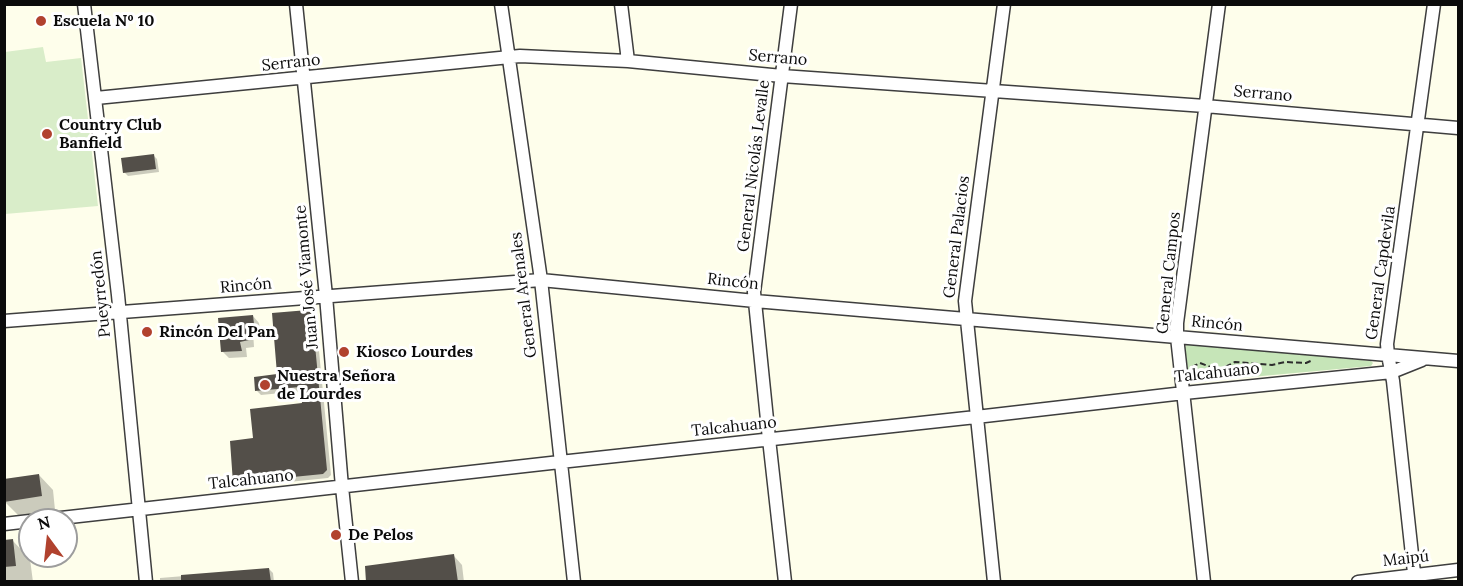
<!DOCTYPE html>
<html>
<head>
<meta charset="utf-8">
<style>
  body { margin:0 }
  #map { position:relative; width:1463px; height:586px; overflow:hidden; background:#fefeeb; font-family:Lora,serif }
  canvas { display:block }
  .frame { position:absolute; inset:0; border:6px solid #0b0b0b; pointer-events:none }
  .north { position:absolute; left:18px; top:508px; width:60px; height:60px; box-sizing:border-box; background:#fff; border:2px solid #9d9d9d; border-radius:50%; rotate:345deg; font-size:16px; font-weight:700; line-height:24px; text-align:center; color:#0b0b0b }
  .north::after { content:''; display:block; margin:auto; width:21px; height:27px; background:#b1422e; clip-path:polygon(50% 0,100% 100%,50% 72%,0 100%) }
</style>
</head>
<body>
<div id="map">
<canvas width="1463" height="586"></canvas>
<div class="frame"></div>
<div class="north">N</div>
</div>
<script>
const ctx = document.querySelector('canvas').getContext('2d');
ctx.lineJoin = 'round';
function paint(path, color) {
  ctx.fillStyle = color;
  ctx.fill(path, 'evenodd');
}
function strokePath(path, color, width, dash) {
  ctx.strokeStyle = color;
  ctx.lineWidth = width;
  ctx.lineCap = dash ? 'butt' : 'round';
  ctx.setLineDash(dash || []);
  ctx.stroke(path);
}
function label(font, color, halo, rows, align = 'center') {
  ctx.font = font + ' Lora,serif';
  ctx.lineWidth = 6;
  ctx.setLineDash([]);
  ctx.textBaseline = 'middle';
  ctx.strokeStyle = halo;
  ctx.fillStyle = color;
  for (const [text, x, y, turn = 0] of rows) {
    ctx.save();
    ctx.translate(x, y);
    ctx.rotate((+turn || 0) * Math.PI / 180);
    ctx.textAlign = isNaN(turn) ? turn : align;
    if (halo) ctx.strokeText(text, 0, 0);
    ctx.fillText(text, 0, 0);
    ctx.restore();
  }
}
paint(new Path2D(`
  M1189,343L1371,361L1373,363L1371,366L1197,382L1192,381L1189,378L1185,347Z`), '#c6e5b8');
paint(new Path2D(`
  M43,47L46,62L81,58L98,206L5,214V52Z`), '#d9edc9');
paint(new Path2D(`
  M153,155L157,159L159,172L128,176L124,172Z
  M307,312L316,320L331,475L328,478L239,487L235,482L303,404L302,391L261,395L257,391L279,375Z
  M253,316L259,323L260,330L253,331L254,347L246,348L247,357L229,358L222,351Z
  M39,475L53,490L55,510L19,516L4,501Z
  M13,541L30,559L33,582L4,581V542Z
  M454,556L462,565L464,582H368Z
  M269,569L273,573L274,582H160V578Z`), '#0003');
paint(new Path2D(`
  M154,154L156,169L123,173L121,158Z
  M308,310L312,314L327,470L323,474L233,483L230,441L253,438L250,409L302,403L300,387L255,391L254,377L277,374L272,313Z
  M253,315L254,324L247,325L249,340L240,342L242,351L221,352L218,318Z
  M39,474L42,496L4,502V479Z
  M13,539L16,566L4,567V540Z
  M454,554L458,582H366L365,566Z
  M269,568L271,582H181V575Z`), '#534f49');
const minor = new Path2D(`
  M84,4L118,295L146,582
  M296,4L326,296L342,487L352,582
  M501,4L541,280L574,582
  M621,4L628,61
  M96,98L520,56L628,61L782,76L1205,106L1458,128
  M4,321L541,280L755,301L1458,361
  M43,520L560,462L976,417L1184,393L1392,372L1422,360
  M4,524L30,521
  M785,582L769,439L754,292L791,4
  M994,582L965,301L1004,4
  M1204,582L1177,337V323L1219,4
  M1358,582L1458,570
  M1415,582L1393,381L1388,355L1387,344L1434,4`);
strokePath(minor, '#3e3e3e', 15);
strokePath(new Path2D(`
  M1192,367L1200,363L1216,369L1223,368L1235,362L1272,365L1285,362L1306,363L1313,360`), '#2d2d2d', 2, [6, 3]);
strokePath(minor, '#fff', 12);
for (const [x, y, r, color] of [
  [41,21,6,"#b1422e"],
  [47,134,6,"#b1422e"],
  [147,332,6,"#b1422e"],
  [344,352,6,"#b1422e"],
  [265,385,6,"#b1422e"],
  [336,535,6,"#b1422e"]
]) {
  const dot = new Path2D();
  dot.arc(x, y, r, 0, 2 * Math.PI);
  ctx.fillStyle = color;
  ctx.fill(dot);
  strokePath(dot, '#fff', 2);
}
label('bold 16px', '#0b0b0b', '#fff', [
  ["Escuela Nº 10",53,21],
  ["Country Club",59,125],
  ["Banfield",59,143],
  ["Rincón Del Pan",159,332],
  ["Kiosco Lourdes",356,352],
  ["Nuestra Señora",277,376],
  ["de Lourdes",277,394],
  ["De Pelos",348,535]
], 'left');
label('16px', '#0b0b0b', '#fff', [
  ["Serrano",778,58,5],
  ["Serrano",291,63,-6],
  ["Serrano",1263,94,5],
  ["General Nicolás Levalle",754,166,-83],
  ["General Palacios",957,237,-83],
  ["General Campos",1169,273,-84],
  ["General Capdevila",1381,273,-82],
  ["Juan José Viamonte",307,277,-95],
  ["Rincón",733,282,6],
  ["Rincón",246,286,-5],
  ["Pueyrredón",101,294,-96],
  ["General Arenales",524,295,-97],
  ["Rincón",1217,324,5],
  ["Talcahuano",1217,373,-6],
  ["Talcahuano",734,427,-6],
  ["Talcahuano",251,480,-6],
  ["Maipú",1406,559,-6]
]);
</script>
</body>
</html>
